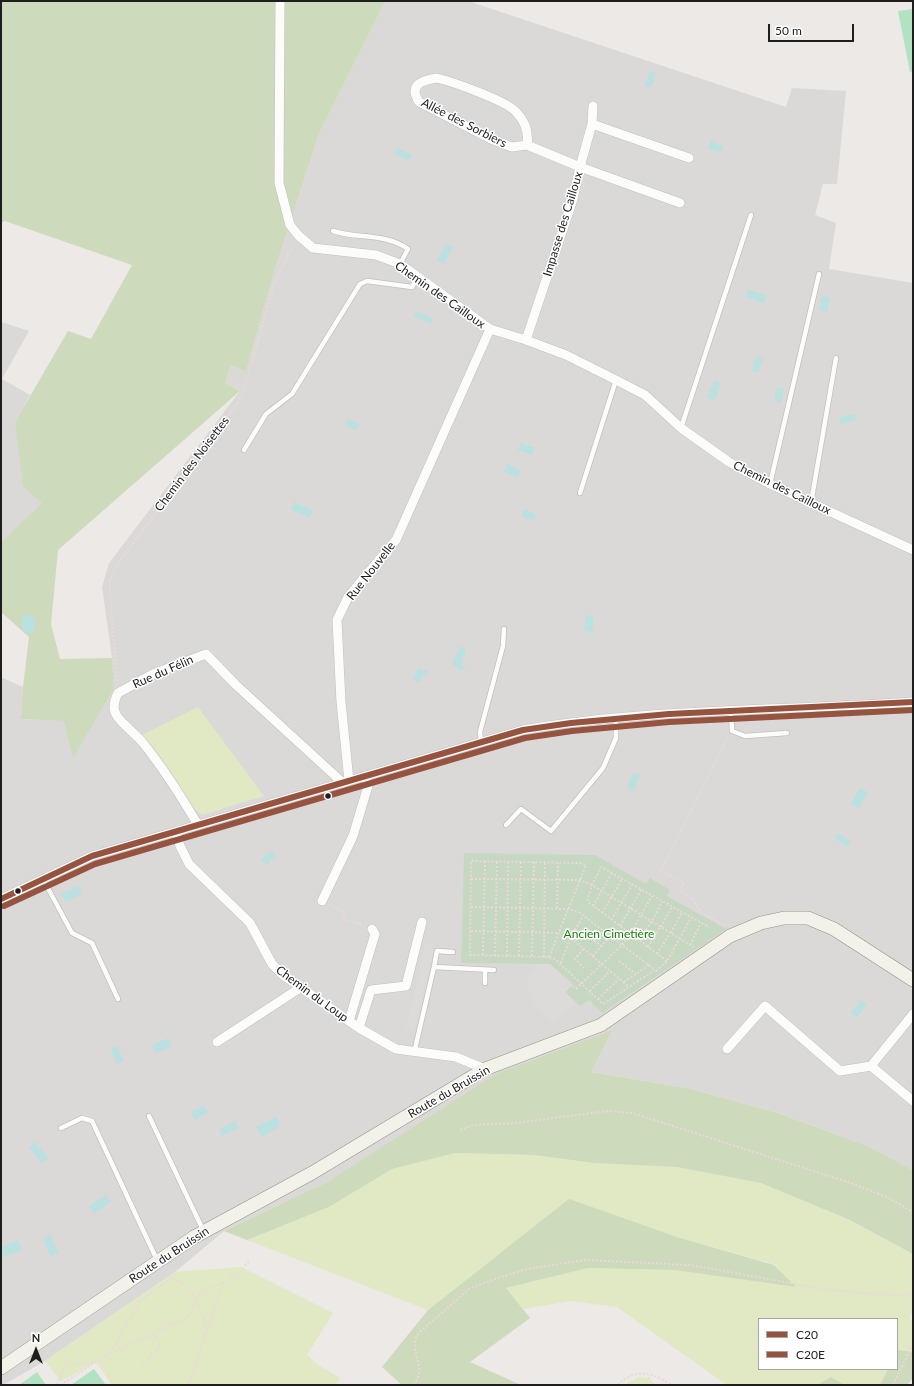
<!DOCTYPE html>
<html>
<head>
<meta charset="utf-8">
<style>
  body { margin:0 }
  #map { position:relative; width:914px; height:1386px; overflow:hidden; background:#ece9e6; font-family:Lato,sans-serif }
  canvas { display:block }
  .frame { position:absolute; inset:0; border:2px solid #1e1e1e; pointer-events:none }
  .legend { position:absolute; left:758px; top:1318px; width:140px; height:52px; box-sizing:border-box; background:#fff; border:1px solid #a5a5a5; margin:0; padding:5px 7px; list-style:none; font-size:12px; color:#1e1e1e }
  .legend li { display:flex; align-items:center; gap:8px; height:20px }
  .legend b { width:20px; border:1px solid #a5a5a5 }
  .north { position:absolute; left:16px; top:1330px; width:40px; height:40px; -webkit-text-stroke:3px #fff; paint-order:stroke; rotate:0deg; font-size:11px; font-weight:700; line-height:16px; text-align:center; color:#1e1e1e }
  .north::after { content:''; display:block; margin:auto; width:14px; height:18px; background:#1e1e1e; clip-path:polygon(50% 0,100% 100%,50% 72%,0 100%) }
  .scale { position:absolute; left:768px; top:24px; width:86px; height:18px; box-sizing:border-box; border:2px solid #1e1e1e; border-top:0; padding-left:5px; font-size:12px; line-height:14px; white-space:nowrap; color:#1e1e1e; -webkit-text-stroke:3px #fff; paint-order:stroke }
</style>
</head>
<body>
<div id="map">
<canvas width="914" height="1386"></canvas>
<div class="frame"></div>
<ul class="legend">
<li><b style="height:5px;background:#965340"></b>C20</li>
<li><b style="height:5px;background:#965340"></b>C20E</li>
</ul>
<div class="north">N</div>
<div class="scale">50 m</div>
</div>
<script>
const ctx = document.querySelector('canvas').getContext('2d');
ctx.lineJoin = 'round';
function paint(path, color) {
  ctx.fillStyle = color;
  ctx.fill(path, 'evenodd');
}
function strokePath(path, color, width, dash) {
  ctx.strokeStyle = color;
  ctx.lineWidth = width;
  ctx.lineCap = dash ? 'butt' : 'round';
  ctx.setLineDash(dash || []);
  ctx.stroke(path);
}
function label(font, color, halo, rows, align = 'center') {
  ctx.font = font + ' Lato,sans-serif';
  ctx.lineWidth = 3;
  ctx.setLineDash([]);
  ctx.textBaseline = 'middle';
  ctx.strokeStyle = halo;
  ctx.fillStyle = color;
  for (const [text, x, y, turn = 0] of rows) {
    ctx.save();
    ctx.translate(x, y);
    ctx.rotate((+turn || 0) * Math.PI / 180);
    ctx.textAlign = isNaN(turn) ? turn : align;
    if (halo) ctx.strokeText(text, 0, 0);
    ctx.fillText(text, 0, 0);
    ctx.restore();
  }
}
paint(new Path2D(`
  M388,1H468L786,107L792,88L846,91L837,184H823L815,215L836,223L829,269L913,283V1170L870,1147L778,1113L691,1089L591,1072L613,1030L329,1181L224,1231L175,1272L45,1361L3,1385H1V677L23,687L21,719L65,721L73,757L114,689L112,658L102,587L109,563L240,391L225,383L231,365L246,372L274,272L319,134L384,4Z
  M1,322L29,331L2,379L30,395L15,422L43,503L1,542Z`), '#dbd9d8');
paint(new Path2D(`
  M198,707L264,796L202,815L195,809L142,735Z
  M455,1153L534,1155L594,1163L677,1167L761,1183L850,1220L913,1254V1311L909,1319L913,1320V1352L898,1350L897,1352V1319H759V1369H888L880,1385H845L831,1377L817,1385H727L617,1307L571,1301L523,1309L506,1288L588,1268L674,1270L795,1287L774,1264L677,1237L500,1253L428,1310L247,1240L329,1207L392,1169Z
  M241,1267L333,1313L307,1355L318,1365L340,1378L336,1385H112L96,1362L61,1381L45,1361L175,1272Z
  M639,1377L650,1379L655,1384L625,1385L629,1382Z`), '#e0e9c4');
paint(new Path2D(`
  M1,1H388L384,4L319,134L274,272L246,372L231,365L225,383L240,391L58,550L51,624L60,659L112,658L114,689L73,758L64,721L21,719L23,687L29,637L1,612V542L42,503L23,486L15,422L68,331L91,339L132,265L5,221L1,223Z
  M613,1030L591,1072L691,1089L778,1113L870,1147L913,1170V1254L850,1220L761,1183L677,1167L594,1163L534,1155L455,1153L392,1169L329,1207L247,1240L224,1231L329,1181L496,1074Z
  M569,1199L677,1237L774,1265L796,1287L674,1270L588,1268L506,1288L530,1318L470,1362L521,1385H402L382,1367L428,1310Z
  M898,1350L913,1352V1378L907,1385H880L888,1369H897Z
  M831,1377L845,1385H817Z`), '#cddabb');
paint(new Path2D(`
  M464,853L595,855L646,884L650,878L670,890L667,896L726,929L602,1013L589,1000L580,1006L565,993L573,984L550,964L461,963Z`), '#c6d7c2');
paint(new Path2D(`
  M913,9V71L910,72L898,11Z
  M94,1369L106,1385H71Z
  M37,1372L46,1385H19Z`), '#b1e3c3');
paint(new Path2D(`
  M426,942L434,944L425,980L430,986L424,987L414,1030L406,1028Z
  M534,964H550L568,981L561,988L577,1003L554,1024L536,1007L529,992L526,972H534Z`), '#dcdbda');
paint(new Path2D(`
  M650,71L656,73L652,86L648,87L645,84Z
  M711,140L713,141L714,143L723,146L720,153L708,148Z
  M397,148L412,155L409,161L394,154Z
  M446,244L453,247L444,264L437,260Z
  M748,290L767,295L764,303L746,297Z
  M822,295L830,298L827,312L819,310Z
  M416,311L433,318L431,324L413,316Z
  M756,356L763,358L758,373L752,371Z
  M714,380L721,383L715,400L707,398Z
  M777,387L784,389L781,403L774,401Z
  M847,415H855L856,420L850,422L841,424L839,418Z
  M348,419L360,424L357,431L345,426Z
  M521,443L535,448L532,455L518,450Z
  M507,464L521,470L518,478L504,472Z
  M294,502L313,510L310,518L291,510Z
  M524,509L537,515L534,521L521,516Z
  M22,615H30L32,618H35V630L30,634L23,631L22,629Z
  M586,615L594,616L592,632L584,631Z
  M460,647H465V655L462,658V666L465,667V670L459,669L452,664Z
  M418,668L428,671L426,676L423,675L419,682L413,680Z
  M633,773L640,775L634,790L627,788Z
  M860,788L868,792L859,808L851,804Z
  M838,833L851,842L847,847L834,838Z
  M272,851L276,856L270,861V864L267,865L261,859Z
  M78,886L82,894L66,902L61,894Z
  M861,1000L867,1005L856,1018L851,1013Z
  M168,1038L172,1047L155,1053L152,1045Z
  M114,1046L118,1048L124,1061L117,1064L111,1051L112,1048Z
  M204,1105L208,1112L195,1120L191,1112Z
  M276,1117L280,1126L262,1137L256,1127Z
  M236,1121L239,1128L222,1136L219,1129Z
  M35,1142L49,1158L42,1163L29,1147Z
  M106,1195L111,1202L94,1213L89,1206Z
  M51,1235L58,1253L50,1256L43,1238Z
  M18,1240L22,1250L3,1257L1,1252V1247Z`), '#bae0e0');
const lane = new Path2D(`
  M333,231C357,239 386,233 408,249L400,264
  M681,428L751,215
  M244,450L266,414L292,394L360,284L367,281L412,287L418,277
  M770,484L819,274
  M580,493L616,380
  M811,503L836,358
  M731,711L732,731L745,736L787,733
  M481,742L480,732L503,646L504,629
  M506,825L521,809L551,831L603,768L616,738V717
  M43,879L72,933L92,943L118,999
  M434,967L437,951L453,952
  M485,970V983
  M414,1053L434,967L494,970
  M149,1116L203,1230
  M61,1128L82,1118L92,1121L157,1260`);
const street = new Path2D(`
  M280,1L279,183L290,225L298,235L313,248L376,255L400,264L490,329L526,340L566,355L616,380L645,395L681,428L729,462L770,484L913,550
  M437,78C453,82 507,101 516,112C525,121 529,132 527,145L512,147L491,139L419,102C408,85 422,80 437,78Z
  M592,124L689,158
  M527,145L580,167L680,203
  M526,340L573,199L580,167L592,124L593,106
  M349,781L341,702L337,620L348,597L396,540L490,329
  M198,825C181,796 164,769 143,743C136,734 122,724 117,716C112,709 115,699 118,693L153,674L206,654L236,685L343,783
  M176,832L180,846L189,864L250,923L272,964L283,975L359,1028L396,1049L456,1057L485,1069
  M1,899L92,856L523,730C652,708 783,711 913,702
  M322,901L353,836L368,786L365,776
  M913,1014L871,1066L913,1101
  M349,1021L375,934L372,929
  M359,1028L371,990L406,986L422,922
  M217,1042L300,988
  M727,1049L765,1006L840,1071L871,1066`);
const secondary = new Path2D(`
  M1,1368L194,1237L312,1173L485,1069L601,1025L730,936L761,923L784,918H808L834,929L913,980`);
strokePath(lane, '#c2c0bf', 6);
strokePath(street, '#c2c0bf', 10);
strokePath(secondary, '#97937e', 14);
strokePath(new Path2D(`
  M117,681L110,594V581L115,567L234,409L243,392L247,379L276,278L294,244
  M471,879L580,880L592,885L694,947
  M330,905L344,911L343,919L363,925
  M593,906L612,873
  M471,907L569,909L580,913L655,970
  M557,908L558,863
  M602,913L622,879
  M611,920L632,885
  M724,925C713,919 697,913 694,900L680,892L684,883L661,871L728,737
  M620,926L641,890
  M661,927L672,907
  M471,931L559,933
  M584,933L601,946
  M671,933L682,912
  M571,938L629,987
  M639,940L652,921L662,902
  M690,945L701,923
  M648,947L660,927
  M583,949L575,959L584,968
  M657,954L670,933
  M483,955L485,861
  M495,956L497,861
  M507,956L508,862
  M519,956L521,862
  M532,956L534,862
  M593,956L610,936
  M544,957L545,862
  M549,957L586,865L580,863L471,861L470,955L549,957L555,959L603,1004L655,970
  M619,961L636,974
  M667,961L587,901L592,885L601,867L709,927
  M561,963L570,939L583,916
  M656,971L667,961L691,918
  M624,982L649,965
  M563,990L572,985L576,989L622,945L630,934L652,896
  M590,991L610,971
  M598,999L619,979
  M460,1130L474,1125L515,1123L608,1111L632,1113L851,1183L887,1197L913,1212
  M170,1278C182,1282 189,1287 196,1298
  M207,1330L223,1283
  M111,1352L140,1301L166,1282L172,1276L171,1268
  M141,1369L144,1363L161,1345L153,1334
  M57,1385L63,1369L68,1367L69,1364L94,1362
  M61,1385L91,1365L111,1353L185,1319L191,1311L196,1298L206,1290L225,1282L241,1271L250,1260
  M188,1385L206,1333C206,1321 201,1310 195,1300
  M414,1385C416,1381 419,1377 419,1373C421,1359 408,1346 420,1332L469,1289L495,1279L527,1269L585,1260L690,1265L818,1288L868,1294L913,1296
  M618,1385C635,1367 654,1373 671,1385
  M643,1385L651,1375
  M893,1385L913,1344`), '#ead9da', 2, [2, 2]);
strokePath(lane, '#fcfcfb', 4.5);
strokePath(street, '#fcfcfb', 9);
strokePath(secondary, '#f3f2ea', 13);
strokePath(new Path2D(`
  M1,899L92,856L523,730L571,723L669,714L913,702`), '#965340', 6);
strokePath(new Path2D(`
  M4,906L95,864L525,738L572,731L669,722L913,710`), '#965340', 6);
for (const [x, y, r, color] of [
  [328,796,3.5,"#1e1e1e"],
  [18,891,3.5,"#1e1e1e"]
]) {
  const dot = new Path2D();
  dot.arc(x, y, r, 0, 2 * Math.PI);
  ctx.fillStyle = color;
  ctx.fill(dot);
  strokePath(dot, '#fff', 1.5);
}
label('12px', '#1e1e1e', '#fff', [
  ["Allée des Sorbiers",464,123,27],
  ["Impasse des Cailloux",563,224,-73],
  ["Chemin des Cailloux",440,295,35],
  ["Chemin des Noisettes",192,464,-53],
  ["Chemin des Cailloux",782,488,26],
  ["Rue Nouvelle",371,571,-52],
  ["Rue du Félin",163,672,-24],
  ["Chemin du Loup",312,994,36],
  ["Route du Bruissin",449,1092,-30],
  ["Route du Bruissin",169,1255,-33]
]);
label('12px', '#1a7c0b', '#fff', [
  ["Ancien Cimetière",609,934]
]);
</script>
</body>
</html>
